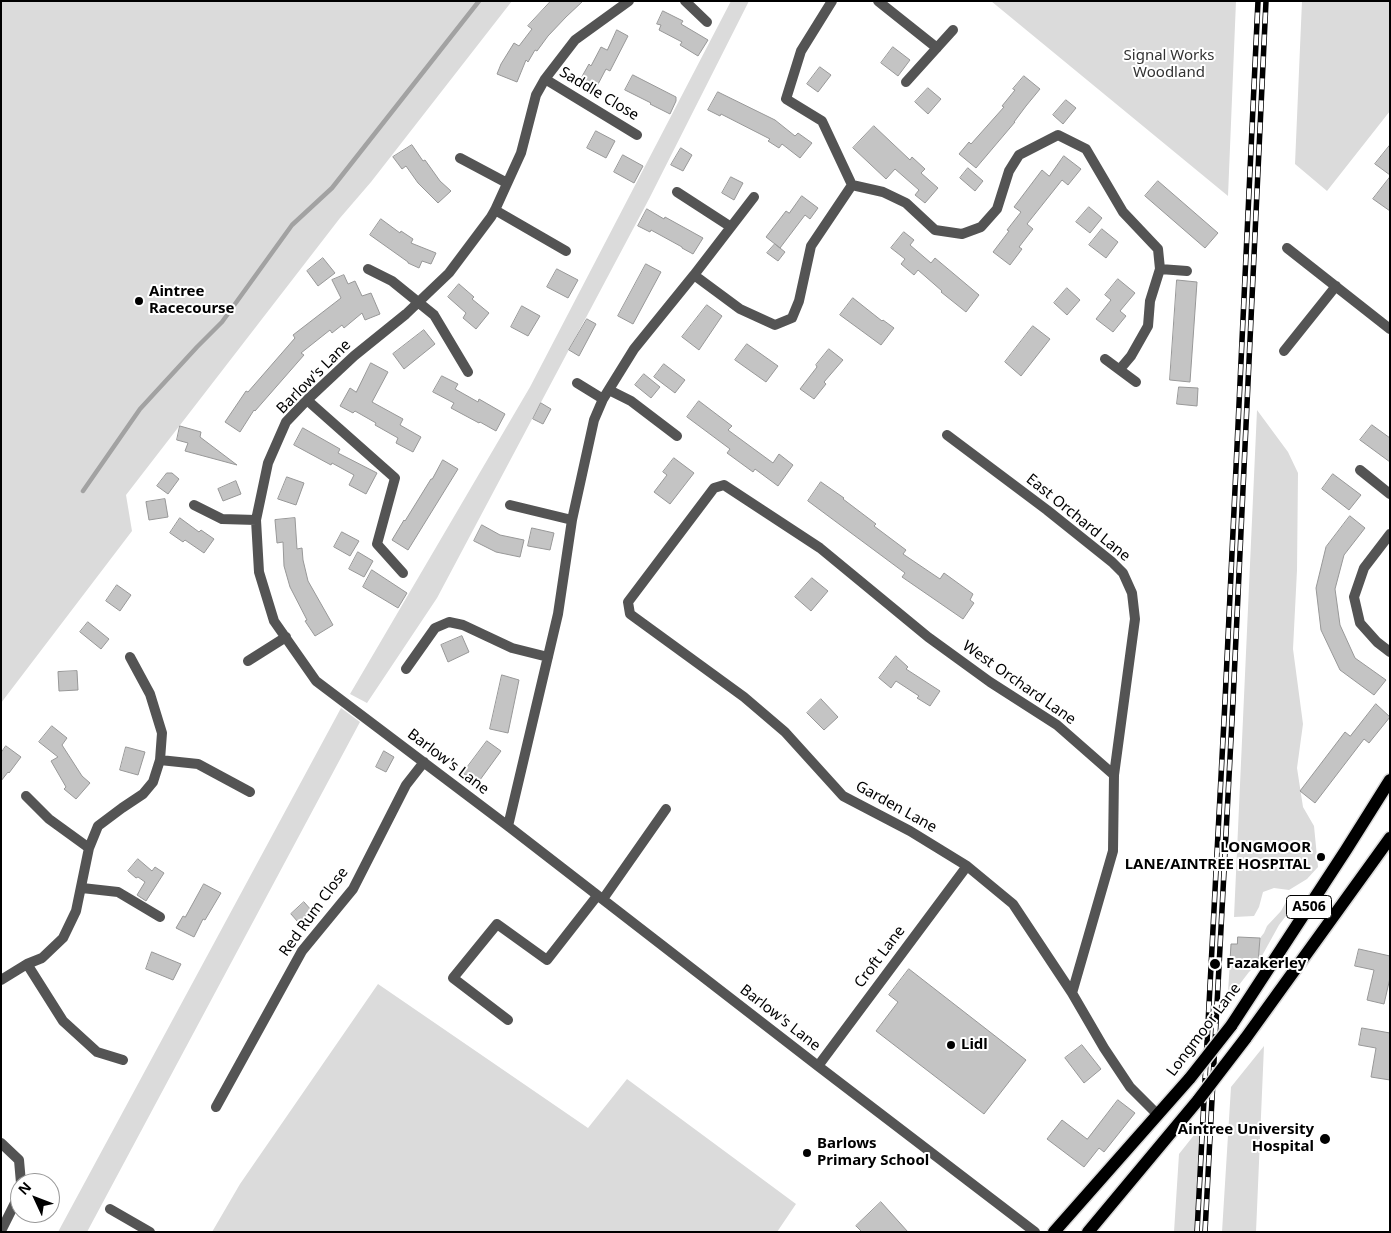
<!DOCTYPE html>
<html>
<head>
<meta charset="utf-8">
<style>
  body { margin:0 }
  #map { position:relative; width:1391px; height:1233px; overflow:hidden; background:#fff; font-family:"Noto Sans",sans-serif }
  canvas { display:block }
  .frame { position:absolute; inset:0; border:2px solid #000; pointer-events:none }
  .north { position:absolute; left:10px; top:1173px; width:50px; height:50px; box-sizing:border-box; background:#fff; border:1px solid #999; border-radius:50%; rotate:313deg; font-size:14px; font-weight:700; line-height:20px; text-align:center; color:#000 }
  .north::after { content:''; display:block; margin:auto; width:18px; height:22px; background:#000; clip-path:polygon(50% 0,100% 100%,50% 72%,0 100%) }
</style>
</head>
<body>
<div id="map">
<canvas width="1391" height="1233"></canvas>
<div class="frame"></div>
<div class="north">N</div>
</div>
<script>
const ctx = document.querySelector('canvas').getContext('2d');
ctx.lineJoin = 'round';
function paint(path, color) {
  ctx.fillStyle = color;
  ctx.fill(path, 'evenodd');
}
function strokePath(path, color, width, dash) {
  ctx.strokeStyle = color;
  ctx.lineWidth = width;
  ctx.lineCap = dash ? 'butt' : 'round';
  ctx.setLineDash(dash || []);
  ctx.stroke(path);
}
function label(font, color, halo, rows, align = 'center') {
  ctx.font = font + ' "Noto Sans",sans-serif';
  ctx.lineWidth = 4;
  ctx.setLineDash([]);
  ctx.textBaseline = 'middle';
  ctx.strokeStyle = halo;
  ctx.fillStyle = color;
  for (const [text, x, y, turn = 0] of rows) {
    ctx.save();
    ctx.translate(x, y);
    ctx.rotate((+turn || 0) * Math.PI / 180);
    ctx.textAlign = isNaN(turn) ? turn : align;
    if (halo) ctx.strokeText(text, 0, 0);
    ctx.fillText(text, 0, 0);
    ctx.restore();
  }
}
paint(new Path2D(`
  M1,1H512L371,182L340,218L126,495L132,531L1,703Z
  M731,1H749L649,199L437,598L367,703L350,694L530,387Z
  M991,1H1236L1228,196Z
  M1302,1H1390V111L1327,191L1295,164Z
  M1257,410L1288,452L1298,473L1297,570L1293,649L1303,724L1297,768L1303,807L1314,826L1318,867L1307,879L1289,890L1274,888L1263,892L1259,907L1254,916L1234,917Z
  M341,708L360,722L87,1232H58Z
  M1291,899L1292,908L1279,925L1258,963L1249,972L1239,985L1228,992L1230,961L1258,963L1260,938L1264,933L1267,926L1281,911L1286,902Z
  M378,984L588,1128L627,1079L796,1204L777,1232H212L240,1184Z
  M1264,1046L1256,1232H1222L1231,1087Z
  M1202,1125L1196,1232H1174L1179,1154Z`), '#dbdbdb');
strokePath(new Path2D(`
  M83,491L140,409L197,347L222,322L292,225L332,188L479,1`), '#a2a2a2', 4.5);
const building = new Path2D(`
  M551,1H583L566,17L548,36L537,51L535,50L528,62L526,60L517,82L497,74L501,64L514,43L519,46L532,29L528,26Z
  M663,11L683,21L681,24L708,40L698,56L680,45L682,42L659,30L661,25L657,24Z
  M617,30L628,36L610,71L606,69L596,88L580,80L589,64L591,66L601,47L607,50Z
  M893,47L910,60L898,76L881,63Z
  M820,67L831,75L818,92L807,84Z
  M633,75L676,97V101L670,114L650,104L651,103L625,90Z
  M1024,76L1040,89L1026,106L1014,122H1015L976,168L959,154L969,142L971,144L1004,107L1002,106L1015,90L1013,89Z
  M928,88L941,99L928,114L915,102Z
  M718,92L775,120L795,136L798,133L812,143L800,158L782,144L779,148L768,141L770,139L721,114L720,116L708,110Z
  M1066,100L1076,108L1063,124L1053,115Z
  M874,126L910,160L912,157L925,169L921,173L938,188L925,203L915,195L919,190L895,169L886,179L853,148Z
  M596,131L615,141L606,158L587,148Z
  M412,145L423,161L425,160L440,181L451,191L438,203L418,183L406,166L402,169L393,157Z
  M1390,145V175L1375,164Z
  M681,148L692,155L683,171L671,165Z
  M623,155L643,166L634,183L614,172Z
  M1064,156L1081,169L1068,185L1062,180L1027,224L1033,229L1019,247L1022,249L1010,265L993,252L1009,231L1007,230L1021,212L1014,207L1042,170L1049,176Z
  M968,168L983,181L975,191L960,178Z
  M731,177L743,183L734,200L722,193Z
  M1390,177V211L1373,199Z
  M1158,181L1218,233L1205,248L1145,196Z
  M802,196L818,208L810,219L805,215L780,248L766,237L786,211L789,213Z
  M1089,207L1102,218L1090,233L1076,222Z
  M647,209L664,219L665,217L703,238L693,254L682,248V247L651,230L650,232L638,226Z
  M381,219L400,233L401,231L413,239L411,243L436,253L431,264L422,261L419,268L408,263V262L370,235Z
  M1102,229L1118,242L1106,258L1089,245Z
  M904,232L914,240L910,245L931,263L935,258L979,295L966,312L941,292L942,291L918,270L914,275L901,264L905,259L891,248Z
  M775,244L785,252L778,261L767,253Z
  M323,258L335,273L318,286L307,271Z
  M646,264L661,272L633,324L618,316Z
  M557,269L578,280L568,298L547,287Z
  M344,275L348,284L355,281L362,296L371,293L380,314L365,320L362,313L344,328L342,325L332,333L330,330L301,353L304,355L255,411L254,410L240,432L225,422L246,391L248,392L295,338L293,335L341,298L332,280Z
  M1118,279L1135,293L1120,311L1126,316L1113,332L1096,319L1111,300L1105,295Z
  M1177,280L1197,282L1190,382L1170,380Z
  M459,284L474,297L472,299L489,313L476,329L463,318L466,313L448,297Z
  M1067,288L1080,300L1067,315L1054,303Z
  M853,298L882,321L883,320L894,328L881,345L840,315Z
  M707,305L722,316L699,350L682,337Z
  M522,306L540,316L528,336L511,327Z
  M587,319L596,324L579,356L569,350Z
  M1033,326L1050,339L1021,376L1005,362Z
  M424,330L435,344L404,369L393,354Z
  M747,344L778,366L766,382L735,360Z
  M829,349L843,360L824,382L826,384L814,399L800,389L817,367L816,365Z
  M371,363L388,372L372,402L403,419L400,425L421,437L413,452L396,443L398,438L375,425L376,423L355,411L353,413L340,406L350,388L356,392Z
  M664,364L685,380L675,393L654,377Z
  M644,374L660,387L651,398L635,385Z
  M442,376L458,384L455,389L478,402L479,399L505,414L496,431L480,422L479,423L451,408L454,403L433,392Z
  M1179,387L1198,388L1197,406L1177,404Z
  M699,401L732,426L728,430L773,463L779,454L793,465L778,486L755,469L753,472L727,453L730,449L687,417Z
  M541,403L551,409L543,424L533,419Z
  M1372,425L1390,438V462L1360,440Z
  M180,426L201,432L200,437L237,465L185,451L188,443L177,440Z
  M303,428L340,449L338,453L377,473L366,494L349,485L354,475L332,463L331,465L294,445Z
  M674,458L694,473L670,504L654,492L667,475L663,472Z
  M443,460L458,469L408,550L392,540L404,520L405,521L431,479H432Z
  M167,473H172L179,479L168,494L157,486Z
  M1333,474L1361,495L1349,510L1322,489Z
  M287,477L304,483L296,505L278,499Z
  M236,481L241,494L223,501L218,489Z
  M821,482L844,498L843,499L876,524L874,526L906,550L903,554L940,579L944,573L973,594L970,600L974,603L963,619L902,577L905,573L808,501Z
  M165,499L168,517L149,520L146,502Z
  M1350,516L1365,528L1344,555L1335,589L1340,625L1355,658L1386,680L1374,695L1340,670L1321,630L1316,588L1326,547Z
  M180,518L199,532L201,530L214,539L204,553L185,540L183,542L170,533Z
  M295,518L297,549L302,548L303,560L308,581L333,625L315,636L305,621L307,620L290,587L284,566L283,542L277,543L275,520Z
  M482,525L500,535L524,540L520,557L496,552L474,541Z
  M532,528L554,533L550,550L528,546Z
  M342,532L359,541L350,556L334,547Z
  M358,552L373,561L364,577L349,569Z
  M372,570L407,593L398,608L363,587Z
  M812,578L828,591L811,611L795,597Z
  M117,585L131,595L120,611L106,601Z
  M88,622L109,639L101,649L80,632Z
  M462,636L469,652L448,662L441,645Z
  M896,656L908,667L906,669L940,691L930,706L917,698L919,696L896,681L891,688L879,678Z
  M77,671L78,690L59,691L58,672Z
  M502,675L519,680L508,733L490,729Z
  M821,699L838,717L824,730L807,713Z
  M1376,704L1390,717L1369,743L1364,739L1315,803L1300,791L1345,732L1350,736Z
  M52,726L67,738L62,745L82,776L90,783L76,799L64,789L66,787L51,761L58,757L39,742Z
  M487,741L501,751L477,784L463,773Z
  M6,746L21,757L9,773L8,772L1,781V753Z
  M126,747L145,752L138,775L120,770Z
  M384,751L394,757L386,772L376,767Z
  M138,859L152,871L155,867L164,873L146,901L137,895L145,882L138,877L136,878L128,871Z
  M204,884L221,893L205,920L203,919L194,937L176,928L183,916L185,917Z
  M304,902L312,911L298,922L291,914Z
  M1238,937L1260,938L1258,963L1230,961L1231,944H1237Z
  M1359,949L1390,956V978L1384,1004L1367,1000L1374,970L1355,966Z
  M152,952L181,964L173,980L146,969Z
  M909,969L1026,1060L984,1114L876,1031L898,1002L889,995Z
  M1362,1028L1390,1033V1080L1371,1077L1376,1048L1359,1045Z
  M1082,1045L1101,1069L1084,1083L1065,1058Z
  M1118,1100L1135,1113L1104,1152L1099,1148L1084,1167L1047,1139L1062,1120L1087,1139Z
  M881,1202L908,1232H862L856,1226Z`);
paint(building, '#c4c4c4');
strokePath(building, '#989898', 1);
const primary = new Path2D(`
  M1231,1026L1346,850L1390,780
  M1245,1039L1390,838
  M1054,1232L1190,1078
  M1088,1232L1199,1099`);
strokePath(primary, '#dbdbdb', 15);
strokePath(new Path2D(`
  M629,1L575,40L545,79L536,95L521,153L495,210L491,217L449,273L406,314L354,356L307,400L286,422L268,463L256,520L259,572L274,621L316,681L508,826L818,1066L1035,1232
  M685,1L707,22
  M878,1L937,48
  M545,79L637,135
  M906,82L953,30
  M460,158L507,183
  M852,185L883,192L906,203L935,230L962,234L981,227L997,209L1009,171L1019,155L1058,135L1086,149L1123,212L1158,249L1160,269L1150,301L1148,326L1131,356L1120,369
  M677,192L731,227
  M495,210L566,251
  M1287,248L1390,329
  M368,269L392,281L434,315L468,372
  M1160,269L1187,271
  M694,275L740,309L775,325L792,318L799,301L811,246L852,185L822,121L786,99L801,51L832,1
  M1284,351L1336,286
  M1105,359L1136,382
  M577,383L603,399
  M609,390L631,401L677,436
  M307,400L395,478L377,544L403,573
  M947,435L1047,510L1112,562L1123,573L1132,593L1135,619L1114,775
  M1360,470L1390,494
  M194,505L222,519L256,520
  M510,505L572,520
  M1390,534L1364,568L1354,597L1360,623L1377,642L1390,652
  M248,661L286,637
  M406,669L435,628L449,622L463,625L512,648L548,657
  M160,760L198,764L250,792
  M26,796L49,819L89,848
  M508,826L558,614L572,520L594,420L603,399L634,349L694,275L754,197
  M82,888L118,892L160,917
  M603,899L666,809
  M27,964L63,1021L97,1052L123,1060
  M1,980L27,964L42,958L63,938L76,911L89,848L98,826L122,808L143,794L153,782L160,760L162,733L150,694L130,657
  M1072,993L1113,851L1114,775L1057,725L990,682L928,637L820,548L724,485L714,488L628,602L630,614L744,697L785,732L843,796L910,831L967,866L1013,904L1072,993L1104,1048L1130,1087L1158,1115
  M508,1020L453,978L497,924L547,960L597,896
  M818,1066L967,866
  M216,1107L302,951L353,889L406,785L424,762
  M1,1143L19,1160L21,1183
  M110,1209L150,1232
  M1,1231L20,1193`), '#545454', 10);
strokePath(primary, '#000', 12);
const rail = new Path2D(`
  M1197,1232L1225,701L1258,1
  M1205,1232L1233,701L1266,1`);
strokePath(rail, '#000', 5.5);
strokePath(rail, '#fff', 4, [11]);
const primaryBridge = new Path2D(`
  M1190,1078L1231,1026
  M1199,1099L1245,1039`);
strokePath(primaryBridge, '#dbdbdb', 15, []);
strokePath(primaryBridge, '#000', 12);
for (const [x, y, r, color] of [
  [139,301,5,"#000"],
  [1321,857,5,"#000"],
  [1215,964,6,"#000"],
  [951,1045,5,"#000"],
  [1325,1139,6,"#000"],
  [807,1153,5,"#000"]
]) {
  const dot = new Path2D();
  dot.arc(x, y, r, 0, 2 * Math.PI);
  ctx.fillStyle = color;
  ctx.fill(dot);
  strokePath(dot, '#fff', 2);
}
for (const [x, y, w] of [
  [1309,907,45]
]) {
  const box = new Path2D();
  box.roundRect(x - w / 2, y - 11.5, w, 23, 4);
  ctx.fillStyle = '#fff';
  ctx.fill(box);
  strokePath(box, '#000', 1);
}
label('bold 14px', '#000', null, [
  ["A506",1309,907]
]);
label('15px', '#323232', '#fff', [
  ["Signal Works",1169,56],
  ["Woodland",1169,73]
]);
label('15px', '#000', '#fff', [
  ["Saddle Close",599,94,31],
  ["Barlow's Lane",314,377,-45],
  ["East Orchard Lane",1078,518,39],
  ["West Orchard Lane",1019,683,35],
  ["Barlow's Lane",448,762,37],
  ["Garden Lane",896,807,29],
  ["Red Rum Close",314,912,-54],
  ["Croft Lane",880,957,-53],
  ["Barlow's Lane",780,1018,38],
  ["Longmoor Lane",1204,1030,-53]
]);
label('bold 15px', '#000', '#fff', [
  ["Aintree",149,292],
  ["Racecourse",149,309],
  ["LONGMOOR",1311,848,"right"],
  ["LANE/AINTREE HOSPITAL",1311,865,"right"],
  ["Fazakerley",1226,964],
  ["Lidl",961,1045],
  ["Aintree University",1314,1130,"right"],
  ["Hospital",1314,1147,"right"],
  ["Barlows",817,1144],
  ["Primary School",817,1161]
], 'left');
</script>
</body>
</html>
